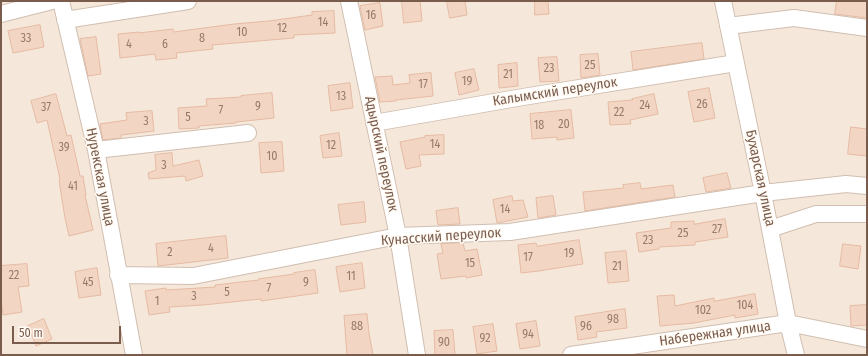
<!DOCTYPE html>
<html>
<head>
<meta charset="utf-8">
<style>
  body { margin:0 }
  #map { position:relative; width:868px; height:356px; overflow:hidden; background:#fdf6ec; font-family:"Fira Sans Condensed",sans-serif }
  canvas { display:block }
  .frame { position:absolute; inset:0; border:2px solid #7a5c4d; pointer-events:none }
  .scale { position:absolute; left:12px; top:326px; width:109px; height:18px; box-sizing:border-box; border:2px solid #7a5c4d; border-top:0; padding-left:5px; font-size:12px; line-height:14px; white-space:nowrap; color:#7a5c4d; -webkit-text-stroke:3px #fffaf3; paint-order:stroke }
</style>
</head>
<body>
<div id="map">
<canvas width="868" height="356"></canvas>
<div class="frame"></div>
<div class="scale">50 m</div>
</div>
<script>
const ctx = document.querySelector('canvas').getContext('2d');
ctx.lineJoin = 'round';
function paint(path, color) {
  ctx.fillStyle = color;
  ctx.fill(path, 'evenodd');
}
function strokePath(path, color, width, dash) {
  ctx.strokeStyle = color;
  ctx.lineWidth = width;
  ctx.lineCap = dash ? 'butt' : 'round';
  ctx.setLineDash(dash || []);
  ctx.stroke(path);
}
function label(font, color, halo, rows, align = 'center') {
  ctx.font = font + ' "Fira Sans Condensed",sans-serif';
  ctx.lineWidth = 3;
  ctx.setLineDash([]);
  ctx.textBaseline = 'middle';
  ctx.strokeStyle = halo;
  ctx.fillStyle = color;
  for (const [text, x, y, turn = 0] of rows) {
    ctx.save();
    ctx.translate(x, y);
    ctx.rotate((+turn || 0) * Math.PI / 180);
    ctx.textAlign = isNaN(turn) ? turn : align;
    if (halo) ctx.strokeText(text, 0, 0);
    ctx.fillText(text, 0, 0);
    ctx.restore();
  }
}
paint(new Path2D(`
  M1,1H867V355H1Z`), '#f5e8da');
const building = new Path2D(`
  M402,1H420L422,21L404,23Z
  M447,1H465L467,15L450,18Z
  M535,1H548L549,14L535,15Z
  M837,1H867V18L835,14Z
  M380,3L383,26L365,30L360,6Z
  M334,11L335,33L294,35V38L212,45L213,49L176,53L177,58L156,60L155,54L120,58L118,34L139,32V33L173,29L174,32L234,24L269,21L312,15V12Z
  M40,25L44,47L13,53L8,31Z
  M96,37L101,74L88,76L80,39Z
  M702,43L704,59L633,70L631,52Z
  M598,54L600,75L581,78L580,55Z
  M557,57L559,81L540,82L538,58Z
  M517,63L518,86L499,88L498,65Z
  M474,69L479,90L459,95L455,73Z
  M431,73L433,96L396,100V101L380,102L375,77L392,76L393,85L410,83L409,75Z
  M350,83L353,108L331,111L328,86Z
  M709,88L715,118L694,122L688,92Z
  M272,93L274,118L236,122V123L199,126V128L179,129L178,108L207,106L206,99L241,97V96Z
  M56,94L67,136L71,135L80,176H83L86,195H85L93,230L69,236L65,218L59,180L60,179L47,120L37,123L31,101Z
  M654,94L658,114L630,120L631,124L610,125L608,102L633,100L632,99Z
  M571,110L574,138L557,140V137L532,139L530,114Z
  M152,111L154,131L121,135V138L103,140L100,124L127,120L126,113Z
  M851,127L867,129V156L848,154Z
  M339,133L342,156L323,158L320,136Z
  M444,135V154L419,155L421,166L406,169L400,142L425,137V136Z
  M282,142L284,171L261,173L259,143Z
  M172,153L173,166L199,160L203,176L186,181L185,176L149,179L148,173L156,170L155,155Z
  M727,173L731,188L706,192L703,178Z
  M640,183L641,189L673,185L675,197L585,211L583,192L624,188L623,185Z
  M512,196L513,201L523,200L528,217L497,223L493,200Z
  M553,196L556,215L538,218L536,198Z
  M364,202L366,222L341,225L338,205Z
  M458,208L460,224L438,225L436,211Z
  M725,219L728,237L695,242V245L659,247V249L639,252L636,233L671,228V222L694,221V224Z
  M226,236L228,258L158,266L156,244Z
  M579,240L583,264L539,271L521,273L518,245L536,243L537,246Z
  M463,243L465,251L477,249L482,275L466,278V276L441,279L437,254L443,253L441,244Z
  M843,244L861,246L858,269L840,266Z
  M626,251L629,281L608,283L605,253Z
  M362,263L365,288L340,292L336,267Z
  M27,264L29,286L18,287L22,312L3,315L1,299V266Z
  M97,268L101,295L79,298L75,272Z
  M315,270L318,293L261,301V299L203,305L169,307L170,312L149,315L145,291L166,288V290L215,287V285L259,280L258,279L294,274V273Z
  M755,294L758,314L735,318V315L694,323L660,326L657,296L674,295L675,306L714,298V301Z
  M867,305V325L851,326L850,306Z
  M625,309L627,328L596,332L597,337L578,340L575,317Z
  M367,314L369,333L373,355H347L344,316Z
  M44,319L52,339L36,346L28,326Z
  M536,321L540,346L520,349L516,324Z
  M493,324L497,351L477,354L473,327Z
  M453,330L455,355H435L434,331Z`);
paint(building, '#f3d5c3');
strokePath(building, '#e6bba3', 1);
const minor = new Path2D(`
  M61,1L96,150L134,355
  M349,1L398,236L417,355
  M723,1L763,193L788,323L796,355
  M1,14L52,1
  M65,20L188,1
  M728,26L794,18L867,28
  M374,123L523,97L736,63
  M96,150L248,133
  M770,229L816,214H867
  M118,275L193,276L398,236L510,232L763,193L846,184L867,186
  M571,355L788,323L867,339`);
strokePath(minor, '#d1beb0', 18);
strokePath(minor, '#fff', 16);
label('12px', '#987a6a', null, [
  ["16",371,16],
  ["14",323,23],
  ["12",282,29],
  ["10",242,33],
  ["33",26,39],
  ["8",202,39],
  ["4",129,45],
  ["6",165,45],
  ["25",590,66],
  ["23",549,69],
  ["21",508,75],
  ["19",467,82],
  ["17",423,85],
  ["13",341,97],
  ["26",702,105],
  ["24",645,106],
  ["9",258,107],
  ["37",46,108],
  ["7",221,111],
  ["22",619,113],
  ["5",188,118],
  ["3",146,122],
  ["20",564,125],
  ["18",539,126],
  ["14",435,145],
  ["12",331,146],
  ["39",64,148],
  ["10",272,157],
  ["3",164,166],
  ["41",73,187],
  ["14",505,210],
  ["27",717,230],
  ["25",683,234],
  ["23",648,241],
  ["4",211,249],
  ["2",170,253],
  ["19",569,254],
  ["17",528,258],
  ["15",470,264],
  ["21",617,267],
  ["22",14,276],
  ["11",351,277],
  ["45",88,283],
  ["9",306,283],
  ["7",269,289],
  ["5",227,293],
  ["3",194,297],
  ["1",157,302],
  ["104",745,306],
  ["102",703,311],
  ["98",613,320],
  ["88",357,327],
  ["96",586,327],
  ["94",528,335],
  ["92",485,339],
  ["90",444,343]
]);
label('14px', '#7a5c4d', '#fffaf3', [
  ["Калымский переулок",555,92,-9],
  ["Адырский переулок",381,154,78],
  ["Нурекская улица",100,177,79],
  ["Бухарская улица",760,178,78],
  ["Кунасский переулок",441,237,-4],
  ["Набережная улица",715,334,-8]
]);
</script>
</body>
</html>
